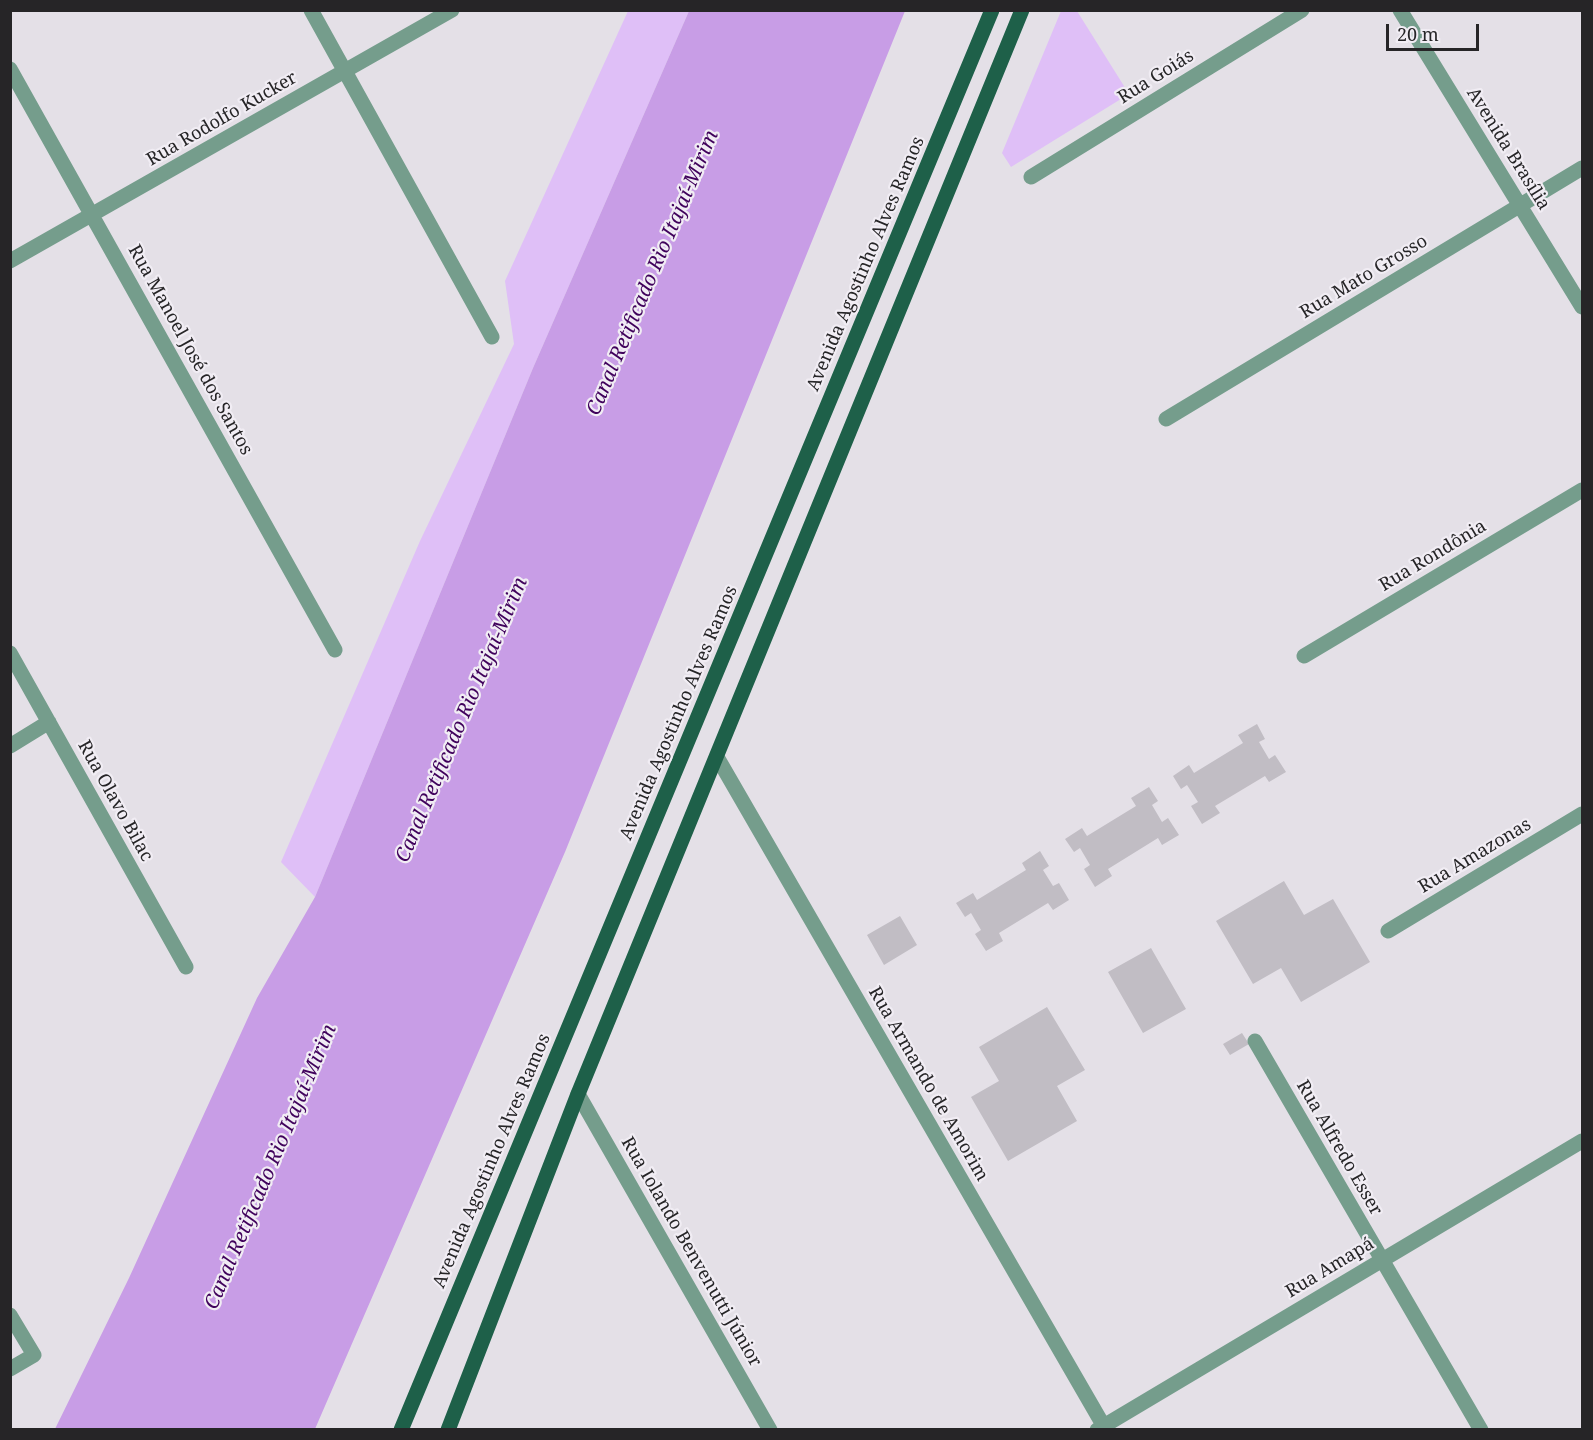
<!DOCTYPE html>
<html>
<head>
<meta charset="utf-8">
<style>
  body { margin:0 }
  #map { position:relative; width:1593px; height:1440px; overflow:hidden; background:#e4e0e7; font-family:"Noto Serif",serif }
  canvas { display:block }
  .frame { position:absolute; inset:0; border:12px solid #262527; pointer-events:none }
  .scale { position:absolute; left:1386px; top:24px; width:93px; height:27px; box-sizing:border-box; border:3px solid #262527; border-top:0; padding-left:8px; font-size:18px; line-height:21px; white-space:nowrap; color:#262527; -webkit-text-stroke:4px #f1edf4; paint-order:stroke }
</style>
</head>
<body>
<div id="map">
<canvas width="1593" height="1440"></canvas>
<div class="frame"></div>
<div class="scale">20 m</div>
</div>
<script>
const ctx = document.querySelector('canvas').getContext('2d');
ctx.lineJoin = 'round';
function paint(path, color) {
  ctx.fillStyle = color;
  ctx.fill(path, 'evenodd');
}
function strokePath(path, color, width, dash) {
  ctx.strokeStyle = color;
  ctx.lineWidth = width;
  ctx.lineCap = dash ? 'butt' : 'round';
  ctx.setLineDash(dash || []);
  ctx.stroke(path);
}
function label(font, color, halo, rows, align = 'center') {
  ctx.font = font + ' "Noto Serif",serif';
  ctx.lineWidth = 4.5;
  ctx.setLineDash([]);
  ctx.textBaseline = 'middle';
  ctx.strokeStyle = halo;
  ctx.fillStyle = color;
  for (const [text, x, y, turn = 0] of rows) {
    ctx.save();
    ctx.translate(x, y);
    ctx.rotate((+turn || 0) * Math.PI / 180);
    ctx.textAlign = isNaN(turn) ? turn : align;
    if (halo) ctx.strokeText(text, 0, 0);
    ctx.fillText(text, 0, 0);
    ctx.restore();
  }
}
paint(new Path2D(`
  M628,11H689L533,368L315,897L281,862L420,541L514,344L505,281Z
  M1061,11H1077L1129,94L1011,167L1002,153Z`), '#dfbff7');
paint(new Path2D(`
  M689,11H905L565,852L315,1429H55L129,1278L257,998L315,897L533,368Z`), '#c89de6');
paint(new Path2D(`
  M1257,724L1265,739L1259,742L1269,759L1275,755L1286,772L1269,782L1265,776L1215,806L1220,813L1202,824L1191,806L1198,802L1187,785L1181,789L1173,776L1189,765L1194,773L1243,743L1238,735Z
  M1149,787L1158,801L1152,805L1162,822L1168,818L1179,835L1162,845L1158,838L1108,869L1112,876L1095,887L1084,869L1090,865L1080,848L1074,852L1065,839L1082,828L1087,836L1136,806L1131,798Z
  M1040,851L1049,866L1043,870L1053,886L1059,883L1069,900L1053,910L1048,903L999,933L1003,941L986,951L975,934L981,930L971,913L965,917L956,903L973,893L977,900L1026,870L1022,863Z
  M1284,881L1304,915L1333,899L1370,962L1301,1002L1281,968L1253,984L1216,921Z
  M900,916L917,945L884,965L867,935Z
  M1151,948L1186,1009L1143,1033L1108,972Z
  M1047,1007L1085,1070L1057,1086L1077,1121L1008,1161L971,1097L999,1081L979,1047Z
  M1242,1033L1249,1044L1230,1055L1223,1044Z`), '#c1bdc4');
strokePath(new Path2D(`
  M311,10L492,337
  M1400,10L1582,307
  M10,69L335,650
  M1031,177L1302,10
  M10,261L452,10
  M1166,419L1582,168
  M10,653L186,967
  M1304,656L1582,490
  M10,746L49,722
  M717,757L1106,1430
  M1388,931L1582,814
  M1255,1041L1481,1430
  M578,1094L770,1430
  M10,1315L34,1355L10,1369
  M1097,1430L1582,1141`), '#759d8c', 15);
strokePath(new Path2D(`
  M401,1430L992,10
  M448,1430L578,1094L1022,10`), '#1e6049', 15);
label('18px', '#262527', '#f1edf4', [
  ["Rua Goiás",1156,77,-32],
  ["Rua Rodolfo Kucker",222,119,-30],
  ["Avenida Brasília",1508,149,58],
  ["Avenida Agostinho Alves Ramos",866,264,-67],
  ["Rua Mato Grosso",1364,277,-31],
  ["Rua Manoel José dos Santos",190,350,61],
  ["Rua Rondônia",1433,556,-31],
  ["Avenida Agostinho Alves Ramos",679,713,-67],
  ["Rua Olavo Bilac",115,801,61],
  ["Rua Amazonas",1475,856,-31],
  ["Rua Armando de Amorim",928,1084,60],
  ["Rua Alfredo Esser",1339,1148,60],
  ["Avenida Agostinho Alves Ramos",492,1161,-67],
  ["Rua Iolando Benvenutti Júnior",691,1252,60],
  ["Rua Amapá",1330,1268,-31]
]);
label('italic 20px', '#40025c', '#f1edf4', [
  ["Canal Retificado Rio Itajaí-Mirim",653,273,-67],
  ["Canal Retificado Rio Itajaí-Mirim",462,720,-67],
  ["Canal Retificado Rio Itajaí-Mirim",271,1167,-67]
]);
</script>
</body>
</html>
